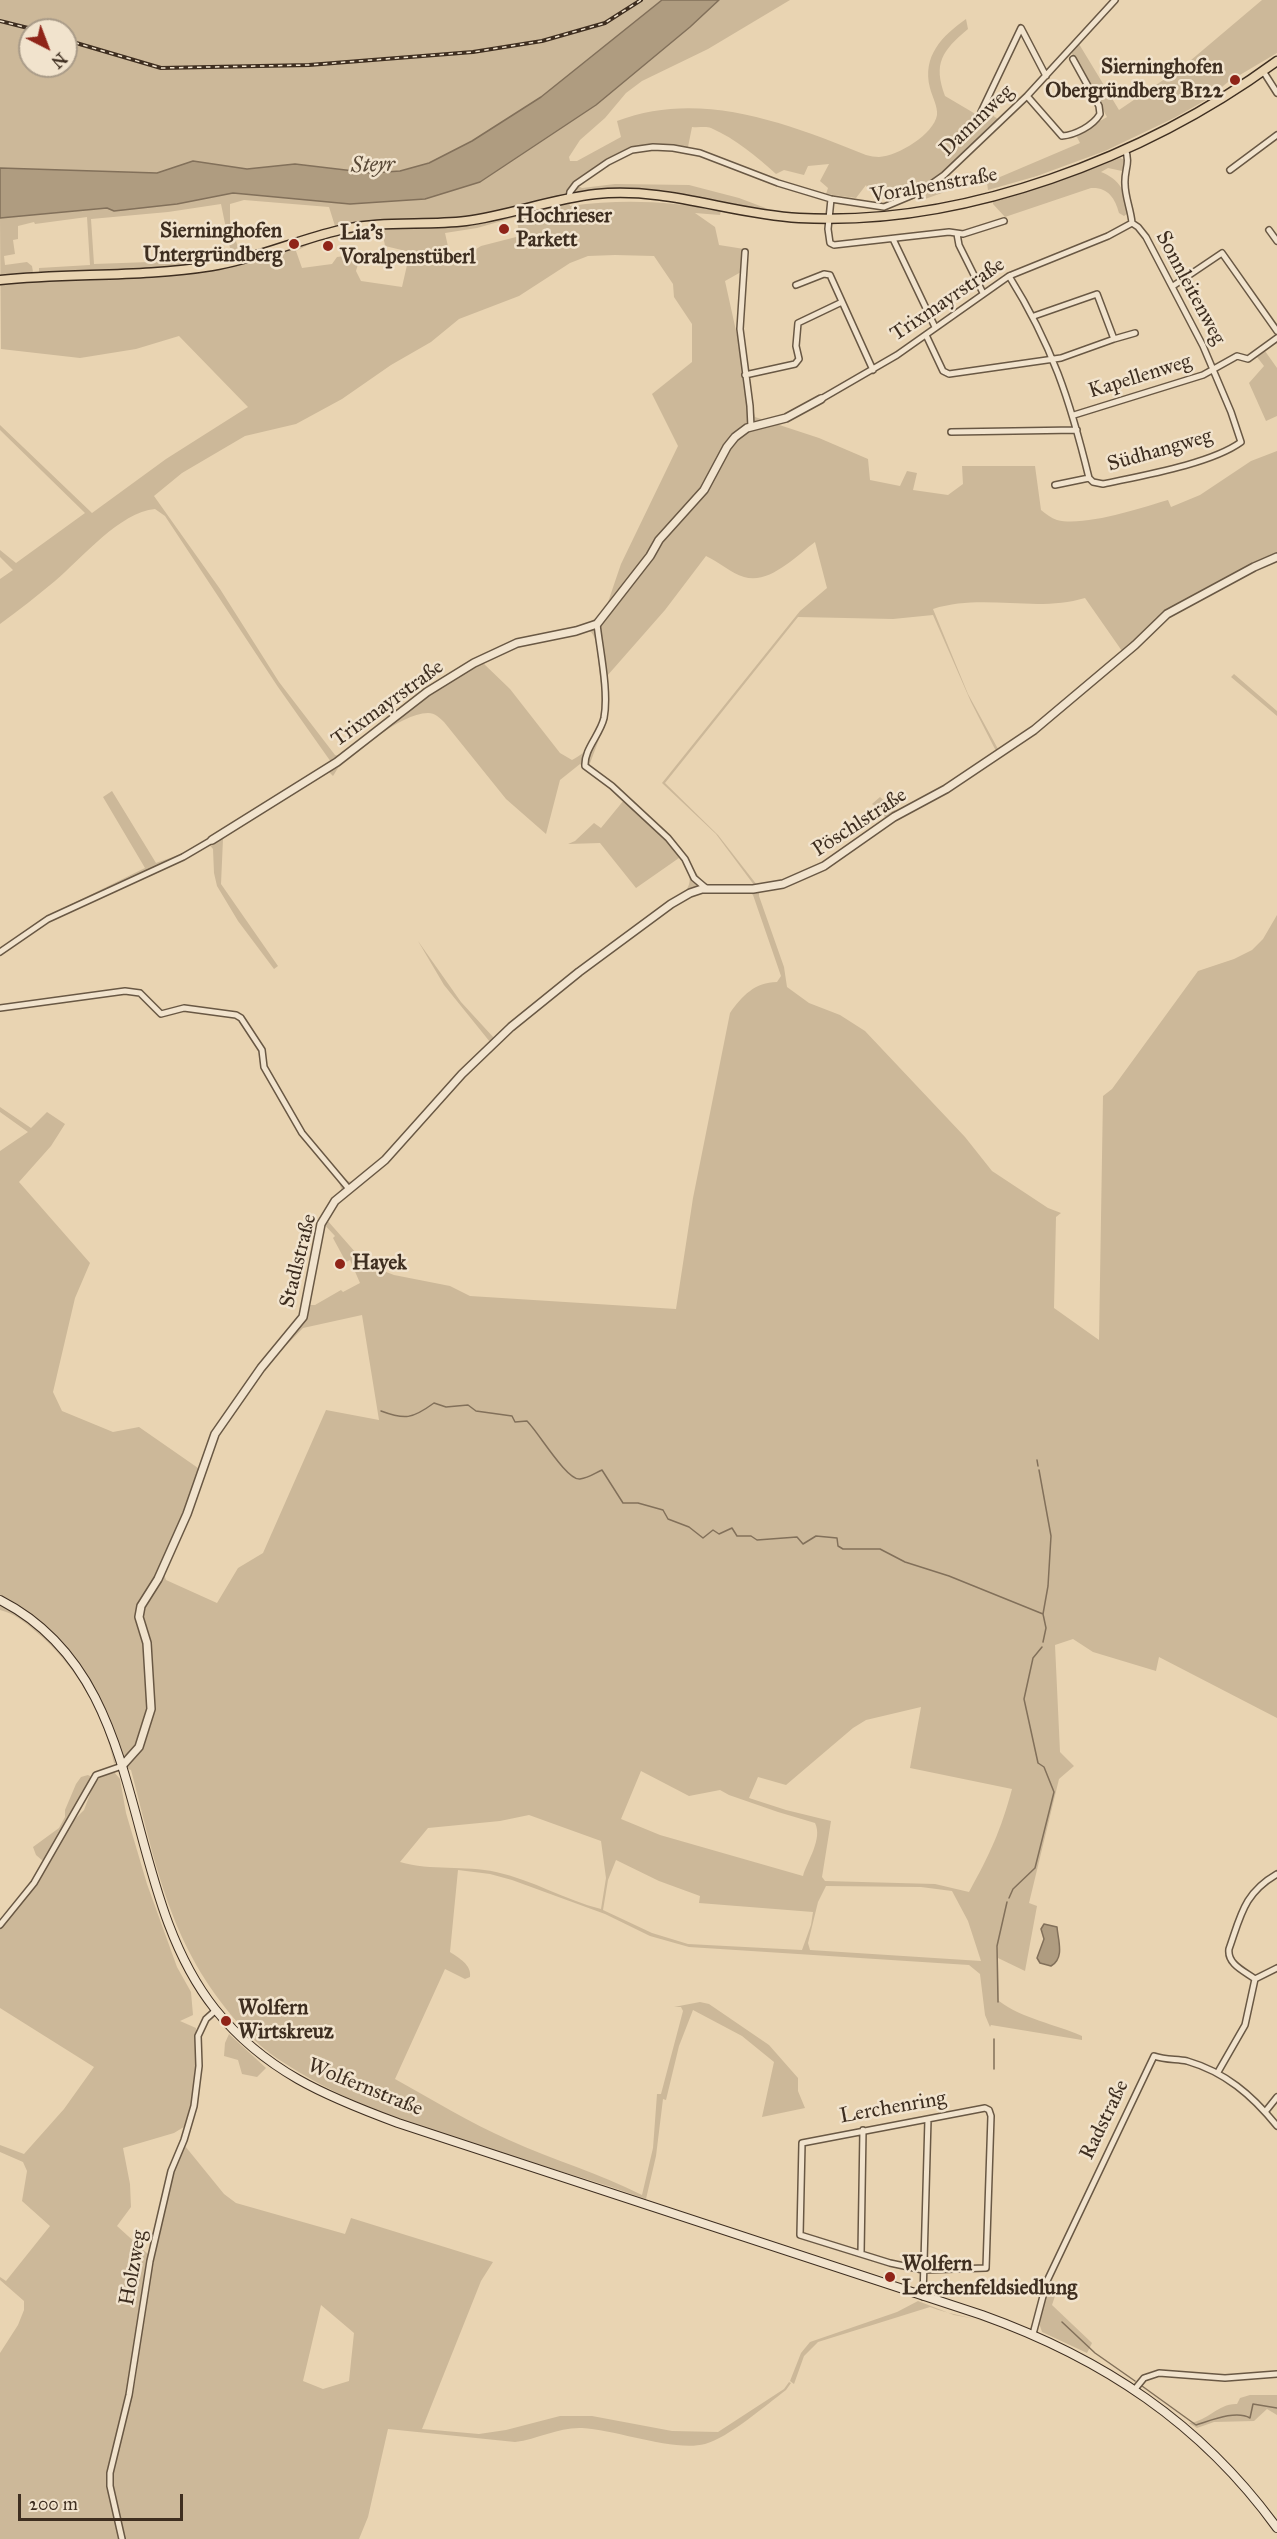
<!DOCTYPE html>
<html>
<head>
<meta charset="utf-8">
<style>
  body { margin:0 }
  #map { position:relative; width:1277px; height:2539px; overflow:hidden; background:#e9d4b2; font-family:"IM FELL Great Primer",serif }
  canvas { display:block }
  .north { position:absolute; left:18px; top:18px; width:60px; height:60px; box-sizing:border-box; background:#f1e3cd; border:2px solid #a99b88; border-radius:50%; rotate:138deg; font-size:16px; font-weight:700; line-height:24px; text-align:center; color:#3e2e20 }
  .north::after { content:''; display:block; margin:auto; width:21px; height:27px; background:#8f2418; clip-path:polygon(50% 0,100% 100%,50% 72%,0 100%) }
  .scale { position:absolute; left:18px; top:2494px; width:165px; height:27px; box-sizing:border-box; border:3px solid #3e2e20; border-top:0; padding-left:8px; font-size:18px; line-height:21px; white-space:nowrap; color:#3e2e20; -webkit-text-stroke:4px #f1e3cd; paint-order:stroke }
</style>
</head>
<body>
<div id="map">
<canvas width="1277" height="2539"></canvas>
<div class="north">N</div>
<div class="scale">200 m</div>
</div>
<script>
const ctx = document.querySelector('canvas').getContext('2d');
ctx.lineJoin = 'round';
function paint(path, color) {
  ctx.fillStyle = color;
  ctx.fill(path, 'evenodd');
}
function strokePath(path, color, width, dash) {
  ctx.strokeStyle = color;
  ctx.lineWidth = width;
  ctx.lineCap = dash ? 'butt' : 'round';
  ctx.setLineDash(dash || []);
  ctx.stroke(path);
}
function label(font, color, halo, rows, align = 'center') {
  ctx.font = font + ' "IM FELL Great Primer",serif';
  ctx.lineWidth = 5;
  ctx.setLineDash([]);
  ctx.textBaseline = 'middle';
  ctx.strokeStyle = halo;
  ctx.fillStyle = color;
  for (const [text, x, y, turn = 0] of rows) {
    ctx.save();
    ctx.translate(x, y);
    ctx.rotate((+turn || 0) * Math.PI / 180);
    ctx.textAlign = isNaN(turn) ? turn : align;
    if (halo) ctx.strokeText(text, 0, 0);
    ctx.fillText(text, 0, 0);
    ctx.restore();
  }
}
paint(new Path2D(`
  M0,0H662L541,97L472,141L429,163L400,171L371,173L296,164L247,169L193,161L157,173L0,168ZM30,30H66V66H30Z
  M719,0H790L708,49L642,81L626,93L605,118L580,140L569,157L570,161H577L621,137L617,121C700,89 787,123 866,155C870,156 875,157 879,157C898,156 934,134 937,115C938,107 932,96 930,88C922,56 942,36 966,19L968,29C942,51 933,63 945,96L984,119L989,113L998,119C969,148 939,188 898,198L897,193L868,190L866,185L856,198L826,194L828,188L820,181L829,164L808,166L804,175L784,170L776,174C756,156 736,139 711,128C706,126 698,128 692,127L688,147C632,143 609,154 567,190L570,206C624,199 667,201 721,211L720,215L695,213L715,227L719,245L744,249L741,272L725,281L755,417L819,438L868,459L870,480L900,486L907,471L917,473L913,490L948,495L963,484L962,466H1035L1041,510C1046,514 1051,518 1057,520C1084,527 1141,508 1168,500L1171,507L1200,495L1251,461L1277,451V560L1176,611L1122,660L1100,675L1028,737L941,795L894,821L834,864L794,884L759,892V896L784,967L787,987L809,1003L840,1015L865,1031L965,1137L992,1171L1048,1208L1061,1213L1056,1217L1054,1308L1099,1340L1103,1096L1112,1089L1198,971L1234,959L1252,950L1263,939L1277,915V1718L1159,1657L1156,1671L1093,1652L1073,1639L1055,1645L1060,1752L1074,1766L1059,1779L1029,1903L1037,1906L1025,1971L998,1958L999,2001C1023,2019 1055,2024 1082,2036V2040L991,2025L990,2027L985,2015L980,1974L969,1965L689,1947L650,1936L605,1914L512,1880L490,1874L458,1870L450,1952C459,1958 472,1965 470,1977L465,1979L445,1969L395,2079C433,2100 470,2123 509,2140C553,2160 599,2173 642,2195L653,2148L657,2094H661L683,2011L681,2007H674L700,2002L709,2004L769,2045L798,2078V2091L805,2108L762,2117L774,2062L742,2036L693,2010L679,2046L666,2100L663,2099L656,2156L646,2199C524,2155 386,2131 278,2059C246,2038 211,1993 193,1959C161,1900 148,1834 131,1770L114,1763C103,1712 75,1664 35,1631C25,1622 13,1613 0,1610V1151L28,1132L0,1112V1107L31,1128L47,1112L65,1124L51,1146L19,1182L90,1263L75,1298L53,1392L62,1411L113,1432L139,1427L198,1468L221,1419L266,1357L293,1328L301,1315L306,1299L309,1305H315L341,1290L343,1292L360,1283L350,1260L346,1262L333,1238L335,1236L320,1220L326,1208L342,1191L337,1177L305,1142L259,1061L267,1066L310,1141L348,1181L355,1183L389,1153L490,1042L444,985L418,941L461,1002L494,1038L563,981L684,893C695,881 688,870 681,858H679L636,888L600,843L568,844L575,841L594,823L601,828L624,800L580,764L560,780L546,834L506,799L444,722C440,718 435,713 428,713C398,714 361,751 338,768L333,776L329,772L229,833L223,839L221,884L278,966L274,969L238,921L217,886L214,873L213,849L207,842C144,879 71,899 11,941L41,919L145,868L103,797L112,791L156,863L184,853L331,762L278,687L165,516L155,509C120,512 82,558 55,581C37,596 19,610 0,624V579L13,570L0,557V550L16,563L85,513L0,430V425L92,513L166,459L248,407L179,336L136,349L80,358L1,349L0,218L107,208L114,211L177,204L233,193L350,204L425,199L480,182L596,104L690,27ZM244,200L329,207L335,226L348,234L382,229L385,246L410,252L402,287L361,281L356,271L361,254L337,257L332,264L302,268L296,251L312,243L243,264L230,221V204ZM221,204L231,253L178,261L94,264L91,219L168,212ZM87,217L90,265L39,268V272H33L32,266L27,262L5,265L4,256L15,254L13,240L18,239V226L34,222L35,224ZM516,217L520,236L481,246L462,258L451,260L445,233L477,228ZM615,255L654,256L673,284L674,297L692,324V362L652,394L678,446L621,564L607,605L600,615L584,626L523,639L488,652L446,676L358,744L339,756L335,755L279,682L220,589L154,496L182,473L245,436L296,424L342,399L391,365L431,342L459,319L519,296L570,263L588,256ZM815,542L827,588L800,611L662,783L716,834L754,885L716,887L703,882L671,839L615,785L589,766L608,715L607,676L665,610L706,556C719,562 731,573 744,577C769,585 796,556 815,542ZM1085,598L1122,651L1028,731L998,749L968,694L933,609C984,593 1035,613 1085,598ZM933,615L971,702L996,751L950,784L897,812L880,797L872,804L883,811L885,818L883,822C847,852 805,881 757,885L718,835L665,783L798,617L893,619ZM588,630C597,634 597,650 598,659C602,692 610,742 572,760L560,753L510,689L482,662L518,646ZM709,892H750L753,895L781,976L777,982C755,982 742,996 730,1013L693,1198L676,1309L470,1296L450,1286L394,1275L373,1267L356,1253L327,1220L336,1205L397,1151L463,1077L513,1029L582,973L681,901L695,894ZM362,1315L379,1420L326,1410L263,1553L238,1568L217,1603L166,1580L164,1574L194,1504L219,1432L269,1363L303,1328ZM921,1707L910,1768L1012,1789C1001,1830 990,1854 969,1892L935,1884L825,1881L822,1877L831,1821L786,1810L749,1798L758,1777L786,1785L853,1728L866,1720ZM641,1771L689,1796L720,1790L729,1795L778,1812L815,1823C823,1839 807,1861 803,1876L660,1835L621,1819ZM529,1815L601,1841L606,1878L601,1909C565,1900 533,1880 496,1872C465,1865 431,1871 400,1862L428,1828L500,1821ZM616,1860L659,1881L700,1896L699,1903L813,1912L811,1925L802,1950L688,1944L652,1933L603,1910L608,1880ZM826,1886L921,1887L952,1891L968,1921L981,1961L810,1950L808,1943L818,1902Z
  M1262,0H1277V53L1228,82L1206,100L1174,118L1105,151L1037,176L988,190L987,183L956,188L925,199L927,191L985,174L1000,177L1080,143L1076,135L1107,117L1071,52L1079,44L1119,110L1184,66Z
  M1120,158L1125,160L1122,171L1108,168L1101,172C1118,178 1129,194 1128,213L1124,216L1119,213C1115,198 1108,187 1091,188L1005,217L993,204V199L1087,171Z
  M615,184L689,185L739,198L776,212L669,191L642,189L578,193L576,190L578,186L582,188Z
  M1265,351L1277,368V416L1266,421L1249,383L1264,366L1257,357Z
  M1234,674L1277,711V716L1231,677Z
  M114,1772L120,1779L126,1813L147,1884L177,1967L191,1992L193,2015L180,2021L196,2028L195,2085L187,2125L174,2133L123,2148L130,2184L131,2207L117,2226L149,2255L127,2395L107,2483L119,2539H0V2353L18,2325L24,2310V2301L0,2280V2277L6,2281L50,2226L22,2201L27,2171L23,2162L0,2152V2145L24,2154L64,2109L94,2067L0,2008V1927L10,1918L68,1826L84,1810L93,1786L99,1778Z
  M88,1775L90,1776L91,1780L43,1861L36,1855L33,1847L59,1828L65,1817V1810L76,1784L81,1777Z
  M229,2034L266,2068L257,2077L242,2074L238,2060L224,2056L225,2043Z
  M185,2146L224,2194L236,2203L345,2234L351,2218L493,2262L481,2281L422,2429L479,2434L506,2430L560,2416H592L672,2431L718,2432L784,2389L789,2382L791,2383L786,2390C766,2405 728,2438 705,2444C674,2452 617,2430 582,2428C559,2427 538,2439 515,2442L388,2429L368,2517L359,2539H124L111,2485L113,2474L135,2383L148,2290L161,2223L177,2161ZM321,2305L354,2333L349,2381L323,2389L303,2381Z
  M1046,2293L1055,2296L1052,2305L1092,2343L1087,2353L1042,2332L1039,2323Z
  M918,2301L954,2315L986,2321L1008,2328L1038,2340L1089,2366L1090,2368C1055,2351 1021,2332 983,2321C965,2316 949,2314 930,2307L818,2342L804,2356L794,2384L790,2381L801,2353L810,2342L897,2312Z
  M1250,2395H1277V2415L1267,2409L1254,2421L1214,2422L1197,2428L1189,2423C1208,2421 1219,2403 1237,2404L1240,2398Z`), '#ccb899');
const water = new Path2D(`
  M662,0H719L690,27L596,105L480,182L425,199L350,204L233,193L177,204L114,211L107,208L0,218V168L157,173L193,161L247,169L295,164L371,173L400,171L429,163L472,141L541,97Z
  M1044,1924L1057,1927C1058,1940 1065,1958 1051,1966L1040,1963L1037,1958L1044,1939L1041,1929Z`);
paint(water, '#af9c80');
strokePath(water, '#82705a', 1.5);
strokePath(new Path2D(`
  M381,1411C405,1420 412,1419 434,1403L446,1407L468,1405L476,1411L512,1416L515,1422L527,1421C539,1433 567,1481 580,1479C589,1478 595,1473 602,1470L623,1503H638L663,1510L668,1519L689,1527L703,1538L713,1530L719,1534L732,1528L737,1536H751L757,1540L797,1537L803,1544L816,1536L837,1538L838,1546L843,1549H880L905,1562L949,1576L1043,1614L1046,1628L1043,1642
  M1037,1460L1038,1466
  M1039,1470L1051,1536L1048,1586L1043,1614
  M1009,1898L1013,1889L1035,1868L1054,1792L1044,1767L1038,1763L1024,1699L1033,1658L1042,1647
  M998,2002L997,1946L1007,1902
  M994,2039V2069
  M1062,2322L1095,2353L1135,2381
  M1142,2386L1196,2425C1212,2420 1236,2410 1250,2418L1253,2404L1277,2408`), '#82705a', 1.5);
const minor = new Path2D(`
  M1263,71L1277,93
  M1027,96L1062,136C1075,135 1093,126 1100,114L1099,106L1073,59
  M981,112L1021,28L1046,76
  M1230,170L1277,135
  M569,198L570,192L576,184L608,162L632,150L653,147L673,148L700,153L778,183L831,199L884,207L920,192L944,175L1027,96L1115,0
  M831,199L828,229L830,243L834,245L949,232L963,234L1004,221
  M1269,230L1277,241
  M957,234L959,245L983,293
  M893,239L935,327
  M745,252L740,329L750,406L751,427
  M1009,276C1052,345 1070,400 1089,478L1093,482L1103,484C1140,476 1211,464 1241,442L1231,412L1203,346L1146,237L1138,227L1132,223C1131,210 1125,197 1125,184C1124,170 1131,163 1125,149
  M796,285L824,274L830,275L873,370
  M1173,286L1222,253L1277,331
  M926,335L943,371L949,374L1061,358L1114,339L1097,294L1034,316
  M1114,339L1135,333
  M745,375L795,364L799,359L796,346L798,323L842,302
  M821,399L897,355L1009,276L1108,236L1132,223
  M1074,415L1203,375L1237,356L1248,359L1277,338
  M951,432L1077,430
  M1055,485L1089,478
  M597,624C600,651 609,692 604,718C600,735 584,749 585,766L612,786L668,838L685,859L694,878L707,889
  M0,952L48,919L183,857L212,840
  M0,1008L125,991L140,993L161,1014L184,1008L236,1015L241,1018L262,1050L264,1067L302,1133L349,1189
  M0,1925L34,1883L96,1775L122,1766
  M1255,1979C1244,1971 1227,1964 1229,1949C1241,1915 1244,1893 1277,1874
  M1218,2072L1245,2025L1255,1979L1277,1968
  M985,2108L989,2110L991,2116L986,2268L923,2270L890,2263L800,2235L802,2143Z
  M1265,2112L1277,2097
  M861,2253L863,2130
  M923,2297L928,2119
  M1033,2334L1047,2281L1154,2056C1165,2060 1176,2059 1187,2061C1225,2072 1252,2095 1277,2126
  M1135,2389L1144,2378L1159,2373L1225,2378L1277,2374
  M122,2539L110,2486V2473L129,2395L150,2261L171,2171L184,2140L194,2106L199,2066L198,2036L206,2019L216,2010`);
const tertiary = new Path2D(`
  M212,840L337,762L427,692L474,663L517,643L576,631L597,624L650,556L659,540L704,490L727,447L735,437L747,428L786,418L821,399
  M122,1766L139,1747L151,1709L147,1643L139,1617L141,1606L158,1579L187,1514L215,1434L261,1368L303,1317L321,1224L335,1201L385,1160L462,1074L511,1027L579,972L671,904L690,893L702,889H753L783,884L824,866L894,817L946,789L1034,730L1135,645L1167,614L1254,567L1277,557`);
const secondary = new Path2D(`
  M0,1600C155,1679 116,1885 215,2009C265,2071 325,2096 398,2123L982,2315C1102,2358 1201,2423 1277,2528`);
const primary = new Path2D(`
  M0,280C70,273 143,277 212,266C256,259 297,240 340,230C381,220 424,226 466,221C510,215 551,199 596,194C669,187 729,214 799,218C964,227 1146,157 1277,61`);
strokePath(minor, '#695844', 8);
strokePath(tertiary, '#695844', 10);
strokePath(secondary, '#3e2e20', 10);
strokePath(primary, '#3e2e20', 11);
strokePath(minor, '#f1e3cd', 5);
strokePath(tertiary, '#f1e3cd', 7);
strokePath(secondary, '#f1e3cd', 8);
strokePath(primary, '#e9d4b2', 8);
const rail = new Path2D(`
  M0,21L36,30
  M66,40L161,68L309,65L473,52L542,41L605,23L641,0`);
strokePath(rail, '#3e2e20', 4);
strokePath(rail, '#f1e3cd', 1.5, [4.5]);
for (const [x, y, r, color] of [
  [1235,80,6,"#8f2418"],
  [504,229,6,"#8f2418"],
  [294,244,6,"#8f2418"],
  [328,246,6,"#8f2418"],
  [340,1264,6,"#8f2418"],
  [226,2021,6,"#8f2418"],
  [890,2277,6,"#8f2418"]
]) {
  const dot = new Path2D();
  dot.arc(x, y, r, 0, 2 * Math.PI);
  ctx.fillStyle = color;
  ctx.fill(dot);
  strokePath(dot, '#f1e3cd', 2);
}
label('bold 21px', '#3e2e20', '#f1e3cd', [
  ["Sierninghofen",1223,68,"right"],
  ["Obergründberg B122",1223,92,"right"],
  ["Hochrieser",516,217],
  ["Parkett",516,241],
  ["Sierninghofen",282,232,"right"],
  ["Untergründberg",282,256,"right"],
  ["Lia's",340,234],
  ["Voralpenstüberl",340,258],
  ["Hayek",352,1264],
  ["Wolfern",238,2009],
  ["Wirtskreuz",238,2033],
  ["Wolfern",902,2265],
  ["Lerchenfeldsiedlung",902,2289]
], 'left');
label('21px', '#3e2e20', '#f1e3cd', [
  ["Dammweg",977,121,-44],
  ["Voralpenstraße",934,186,-10],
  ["Sonnleitenweg",1190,288,62],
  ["Trixmayrstraße",948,300,-34],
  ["Kapellenweg",1140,377,-17],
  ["Südhangweg",1160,451,-16],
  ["Trixmayrstraße",388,704,-36],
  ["Pöschlstraße",860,823,-33],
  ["Stadlstraße",299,1261,-76],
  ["Wolfernstraße",365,2088,22],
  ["Lerchenring",893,2108,-10],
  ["Radstraße",1105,2120,-64],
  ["Holzweg",134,2268,-80]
]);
label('italic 22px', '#5a4a38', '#f1e3cd', [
  ["Steyr",373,166,-2]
]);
</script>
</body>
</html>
